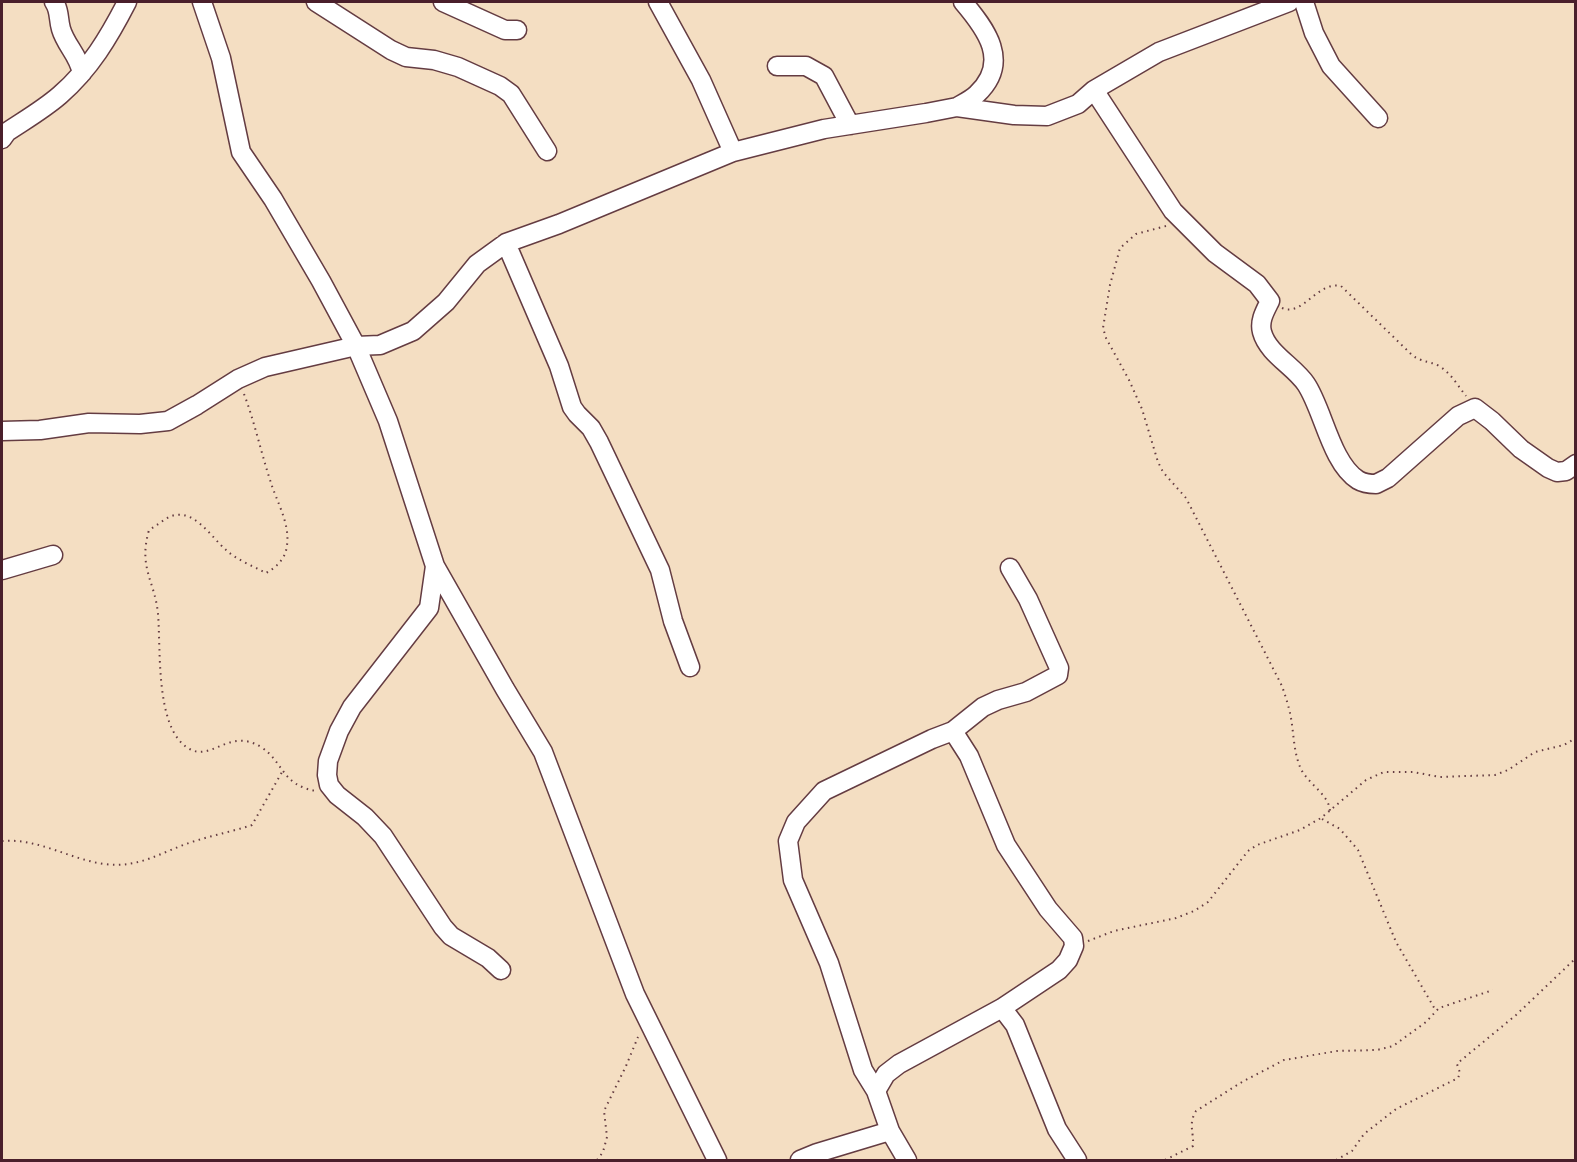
<!DOCTYPE html>
<html>
<head>
<meta charset="utf-8">
<style>
  body { margin:0 }
  #map { position:relative; width:1577px; height:1162px; overflow:hidden; background:#f4dec2; font-family:"Libre Caslon Text",serif }
  canvas { display:block }
  .frame { position:absolute; inset:0; border:3px solid #4a1f2b; pointer-events:none }
</style>
</head>
<body>
<div id="map">
<canvas width="1577" height="1162"></canvas>
<div class="frame"></div>
</div>
<script>
const ctx = document.querySelector('canvas').getContext('2d');
ctx.lineJoin = 'round';
function strokePath(path, color, width, dash) {
  ctx.strokeStyle = color;
  ctx.lineWidth = width;
  ctx.lineCap = dash ? 'butt' : 'round';
  ctx.setLineDash(dash || []);
  ctx.stroke(path);
}
const minor = new Path2D(`
  M54,2C60,10 58,19 61,29C66,46 78,54 82,73
  M202,2L221,58L241,152L273,199L321,281L356,346L388,421L435,566L505,689L543,752L635,994L717,1160
  M316,2L391,50L406,57L434,60L458,67L500,86L511,94L547,151
  M443,2L505,30H517
  M658,2L701,80L733,152
  M1304,2L1314,33L1331,66L1378,118
  M777,66H806L824,76L850,125
  M1094,90L1173,211L1215,253L1257,284L1270,301C1265,311 1259,321 1262,332C1268,354 1294,366 1306,384C1323,409 1331,463 1358,480C1363,483 1371,484 1376,484L1388,478L1458,416L1475,408L1492,421L1521,449L1548,468L1557,472L1566,471L1576,464
  M957,107C964,103 972,99 977,94C1011,62 986,29 963,2
  M2,139L7,132C25,120 44,109 60,95C90,69 109,37 127,2
  M506,243L559,366L572,407L577,414L591,428L599,442L660,570L673,621L690,667
  M2,431L40,430L89,423L140,424L168,421L197,405L238,379L265,367L356,346L380,345L413,331L446,302L477,264L506,243L559,224L733,152L824,129L926,113L957,107L1014,115L1047,116L1078,104L1094,90L1159,52L1289,2
  M435,566L429,608L352,707L339,731L328,761L327,775L329,785L337,795L365,817L383,836L443,927L451,936L488,958L501,970
  M2,570L53,555
  M1002,1008L1015,1025L1057,1129L1077,1160
  M876,1091L886,1074L899,1064L1002,1008L1059,970L1068,960L1074,946L1073,938L1048,909L1006,845L969,756L953,731
  M800,1160L817,1153L890,1131
  M907,1160L890,1131L876,1091L863,1070L829,963L793,880L788,841L796,822L824,791L932,739L953,731L983,707L998,700L1026,692L1058,675L1059,668L1028,599L1010,568`);
strokePath(minor, '#643c42', 21);
strokePath(new Path2D(`
  M1166,226L1136,234L1120,248L1110,285L1103,328L1106,338L1129,380L1142,409L1158,462L1163,472L1186,498L1282,686C1285,695 1288,704 1290,713C1294,731 1293,752 1301,769C1308,784 1330,795 1330,812
  M1282,308C1303,317 1317,281 1341,286L1412,355C1423,363 1430,361 1439,366C1451,373 1458,386 1466,396
  M244,394C255,423 261,453 271,483C277,502 290,524 287,545C286,558 277,567 266,573C253,566 237,560 226,550C210,536 193,506 169,517C162,521 156,526 149,530C138,568 155,581 158,614C161,649 155,728 188,748C211,763 229,727 261,747C284,762 281,785 316,791
  M1322,819L1340,829L1358,850L1396,942L1436,1011
  M2,841C38,838 69,859 104,864C140,869 162,851 195,841C214,835 234,831 252,825L282,772
  M1088,941L1114,931L1176,918L1194,911L1208,902L1248,851L1257,845L1300,830L1321,818L1366,780L1384,772H1413L1440,777L1495,775L1508,770L1535,752L1564,745L1576,738
  M597,1160L603,1152L607,1137L604,1111L626,1066L638,1037
  M1165,1160L1193,1146C1194,1132 1188,1124 1196,1111L1242,1082L1284,1060L1337,1051L1377,1050L1393,1046L1426,1022L1439,1008L1493,990
  M1336,1160L1352,1151L1364,1134L1396,1109L1458,1078L1460,1073L1457,1064L1459,1062L1516,1015L1576,958`), '#643c42', 2, [1.5, 4.5]);
strokePath(minor, '#fff', 18);
</script>
</body>
</html>
